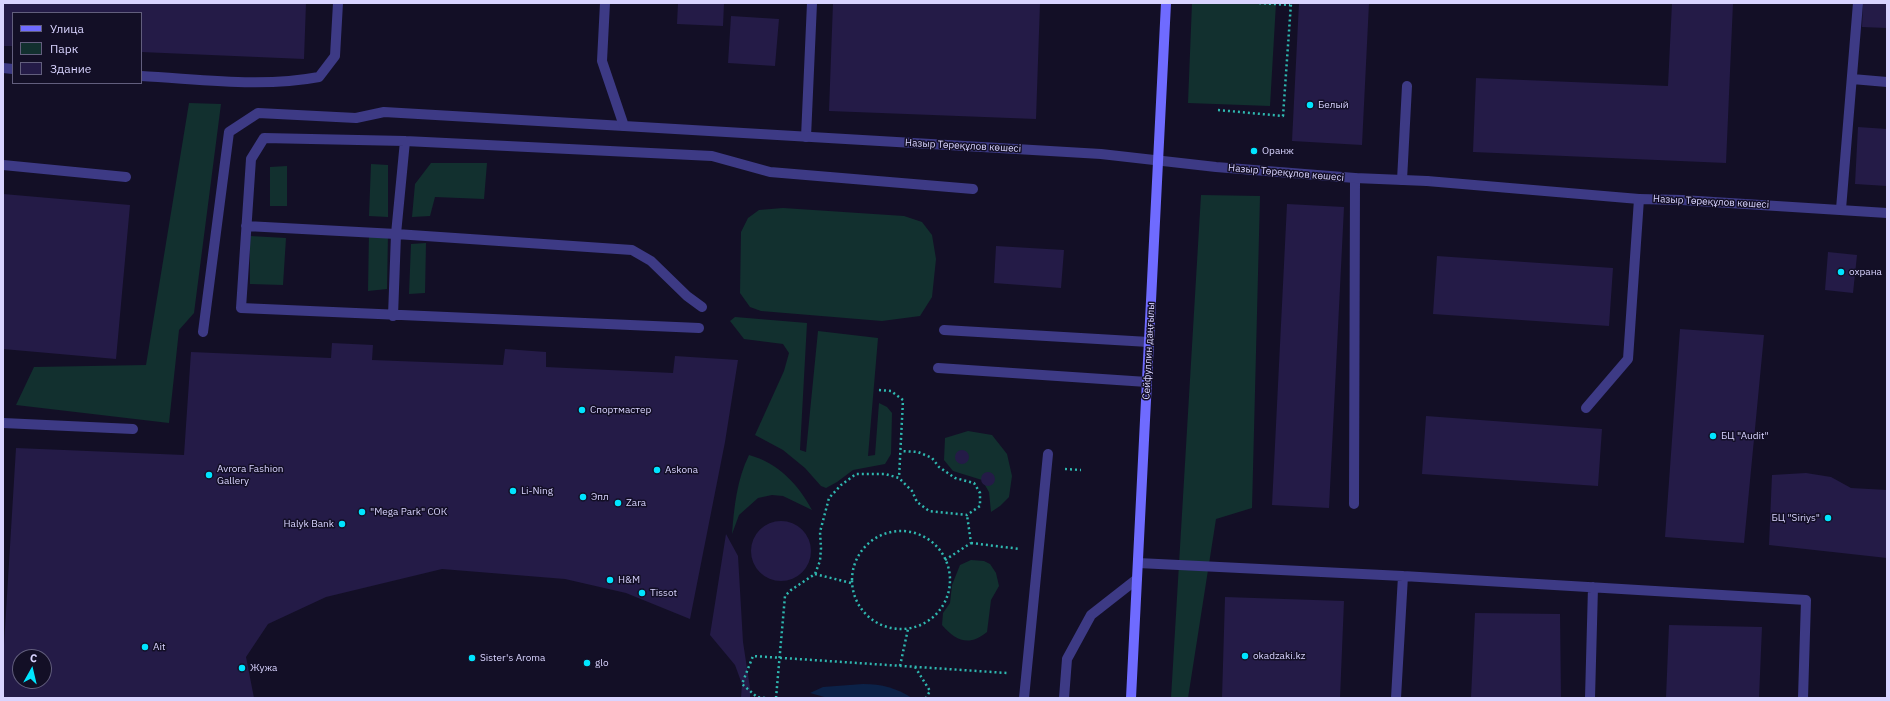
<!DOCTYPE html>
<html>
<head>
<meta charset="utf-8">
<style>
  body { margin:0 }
  #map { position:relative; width:1890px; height:701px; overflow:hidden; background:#130f26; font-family:"IBM Plex Sans",sans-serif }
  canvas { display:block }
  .frame { position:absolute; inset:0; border:4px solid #d9d4ff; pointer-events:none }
  .legend { position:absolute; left:12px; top:12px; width:130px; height:72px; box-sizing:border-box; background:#130f26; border:1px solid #625e7d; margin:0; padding:5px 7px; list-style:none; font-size:12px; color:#d9d4ff }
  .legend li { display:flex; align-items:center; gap:8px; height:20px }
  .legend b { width:20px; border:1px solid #625e7d }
  .north { position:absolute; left:12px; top:649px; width:40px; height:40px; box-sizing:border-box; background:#130f26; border:1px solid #625e7d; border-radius:50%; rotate:8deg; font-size:11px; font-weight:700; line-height:16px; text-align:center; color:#d9d4ff }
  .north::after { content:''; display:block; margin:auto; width:14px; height:18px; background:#00e5ff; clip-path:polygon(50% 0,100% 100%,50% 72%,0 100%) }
</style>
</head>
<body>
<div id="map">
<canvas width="1890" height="701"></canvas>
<div class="frame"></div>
<ul class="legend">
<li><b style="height:5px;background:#6f6bff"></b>Улица</li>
<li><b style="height:11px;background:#12302f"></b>Парк</li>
<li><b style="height:11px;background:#241b47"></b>Здание</li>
</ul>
<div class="north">С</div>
</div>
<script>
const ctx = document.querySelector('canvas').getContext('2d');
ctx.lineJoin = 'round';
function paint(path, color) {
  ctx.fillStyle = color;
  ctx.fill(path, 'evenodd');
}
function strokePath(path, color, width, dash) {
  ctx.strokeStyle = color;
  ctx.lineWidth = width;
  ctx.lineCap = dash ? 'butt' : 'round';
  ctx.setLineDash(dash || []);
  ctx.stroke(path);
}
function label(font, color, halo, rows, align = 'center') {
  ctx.font = font + ' "IBM Plex Sans",sans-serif';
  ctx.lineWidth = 3;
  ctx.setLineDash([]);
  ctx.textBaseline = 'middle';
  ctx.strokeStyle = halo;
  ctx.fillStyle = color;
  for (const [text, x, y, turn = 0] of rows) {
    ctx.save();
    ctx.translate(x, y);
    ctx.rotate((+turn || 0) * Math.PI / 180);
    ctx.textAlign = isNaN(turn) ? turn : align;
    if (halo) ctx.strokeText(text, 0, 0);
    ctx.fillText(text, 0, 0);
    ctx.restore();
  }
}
paint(new Path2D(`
  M1192,3H1276L1270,106L1188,103Z
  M189,103L221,104L194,313L179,330L169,423L16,405L34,367L146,365Z
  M431,163H487L484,199L435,197L430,216L412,217L415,184Z
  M371,164L388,165V217L369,216Z
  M287,166V206H270V167Z
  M1201,195L1260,196L1252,508L1216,519L1188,698H1171Z
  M783,208L904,216L922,222L932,235L936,259L932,297L920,316L882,321L761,311L750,307L740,293L741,232L748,218L759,210Z
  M369,232L388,234L387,289L368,291Z
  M250,236L286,238L283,285L250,284Z
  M426,243L425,293L409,294L411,244Z
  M735,317L807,323L800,450L806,452L818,331L878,338L868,456L875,455L879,403L887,407L892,413L891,454L885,464L853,470L837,482L826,488L821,486L805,468L783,450L755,435L784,371L789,353L783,344L744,339L730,321Z
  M968,431L992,435L1007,454L1012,476L1009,497L1000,506L991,512L989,492L982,480L953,471L944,460L945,438Z
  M749,455C778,463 798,484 812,510L783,496L772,495L758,498L739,515L732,534C734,507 737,479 749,455Z
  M971,560L984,561L990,564L996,573L999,586L991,600L987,632C969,647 956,641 942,625L943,613L950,603L952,585L960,565Z`), '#12302f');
paint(new Path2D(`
  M863,684C882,684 896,688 912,698H828L810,693L823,687Z`), '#0c2248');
paint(new Path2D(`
  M3,3H306L304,59L141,52V13H13V46H3Z
  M678,3H724L723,26L677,24Z
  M833,3H1040L1036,119L829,111Z
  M1299,3H1369L1362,145L1292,141Z
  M1672,3H1733L1726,163L1473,152L1476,78L1668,86Z
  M1863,3H1887V28L1862,27Z
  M731,16L779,19L775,66L728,63Z
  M1858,127L1887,129V186L1855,184Z
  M3,194L130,205L116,359L3,349Z
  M1287,204L1344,207L1329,508L1272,505Z
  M996,246L1064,250L1061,288L994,283Z
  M1828,252L1857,255L1853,293L1825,290Z
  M1437,256L1613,268L1609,326L1433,314Z
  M1680,329L1764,335L1744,543L1665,537Z
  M332,343L373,345L372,360L503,365L505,349L546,352V367L673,373L675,356L738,360L725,442L690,619L626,593L565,579L442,569L326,597L268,624L246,657L254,698H3V661L16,448L184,455L191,352L331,358ZM20,657H44V681H20Z
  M1426,416L1602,429L1598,486L1422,474Z
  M955 457a7 7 0 1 1 14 0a7 7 0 1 1-14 0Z
  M981 479a7 7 0 1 1 14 0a7 7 0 1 1-14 0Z
  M1806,473L1831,477L1851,488L1887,490V558L1769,545L1772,475Z
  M751 551a30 30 0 1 1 60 0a30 30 0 1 1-60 0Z
  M726,534L738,556L743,642L750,688V698H741L742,684L735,665L710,635Z
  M1225,597L1344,601L1340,698H1222Z
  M1475,613L1560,614L1561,698H1471Z
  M1669,625L1762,627L1759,698H1666Z`), '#241b47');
strokePath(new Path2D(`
  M1259,3L1290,5
  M1218,110L1283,116L1291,3
  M879,390L891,391L903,400L899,478
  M1065,469L1081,470
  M852 580a49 49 0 1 1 98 0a49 49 0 1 1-98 0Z
  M971,543L1020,549
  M945,560L971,543L967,515
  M815,574L851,583
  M900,666L908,629
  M915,667L930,691L926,698
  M765,698L757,697L742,684L753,656L1007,673
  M776,698L785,596L791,590L815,574L820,561L821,548L820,532L829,498L841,485L856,474H885L899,478L912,491L917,502L929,511L967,515L980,506V493L974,483L955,478L939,467L932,458L918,452L901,451`), '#2fb8b0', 2.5, [2, 3]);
strokePath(new Path2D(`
  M3,68L13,69
  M141,76C200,79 261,88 319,77L335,56L338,3
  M1852,79L1887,82
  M806,137L812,3
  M405,141L712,156L770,172L973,189
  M3,165L126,177
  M1402,180L1407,86
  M1427,181L1639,199
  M1841,209L1858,3
  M246,226L396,234L632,250L651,261L687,296L702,307
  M393,316L396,234L405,141L264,138L251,159L241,308L699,328
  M944,330L1149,342
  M203,332L229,132L258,113L356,118L384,112L624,126
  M938,368L1147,382
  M3,423L133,429
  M1354,504L1355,178
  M1138,563L1403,576L1806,600L1803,698
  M1024,698L1048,454
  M1064,698L1067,659L1091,615L1137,579
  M1396,698L1403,576
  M1590,698L1593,587`), '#3d3a85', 10);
strokePath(new Path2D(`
  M605,3L602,61L624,126L1101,154L1216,167L1355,178L1427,181
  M1586,408L1628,359L1639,199L1682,200L1887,213`), '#3d3a85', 10);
strokePath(new Path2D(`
  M1131,698L1166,3`), '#6f6bff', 10);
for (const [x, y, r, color] of [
  [1310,105,4,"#00e5ff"],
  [1254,151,4,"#00e5ff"],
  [1841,272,4,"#00e5ff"],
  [582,410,4,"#00e5ff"],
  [1713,436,4,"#00e5ff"],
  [657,470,4,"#00e5ff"],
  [209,475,4,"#00e5ff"],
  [513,491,4,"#00e5ff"],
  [583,497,4,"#00e5ff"],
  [618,503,4,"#00e5ff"],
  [362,512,4,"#00e5ff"],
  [1828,518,4,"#00e5ff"],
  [342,524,4,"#00e5ff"],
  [610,580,4,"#00e5ff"],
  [642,593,4,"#00e5ff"],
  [145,647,4,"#00e5ff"],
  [1245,656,4,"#00e5ff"],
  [472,658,4,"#00e5ff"],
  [587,663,4,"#00e5ff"],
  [242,668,4,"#00e5ff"]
]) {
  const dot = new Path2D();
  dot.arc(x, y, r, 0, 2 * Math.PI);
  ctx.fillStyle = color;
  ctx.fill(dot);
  strokePath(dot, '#130f26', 1.5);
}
label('10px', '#d9d4ff', '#130f26', [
  ["Белый",1318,105],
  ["Оранж",1262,151],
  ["охрана",1849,272],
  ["Спортмастер",590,410],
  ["БЦ \"Audit\"",1721,436],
  ["Avrora Fashion",217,469],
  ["Gallery",217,481],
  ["Askona",665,470],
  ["Li-Ning",521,491],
  ["Эпл",591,497],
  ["Zara",626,503],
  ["\"Mega Park\" СОК",370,512],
  ["БЦ \"Siriys\"",1820,518,"right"],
  ["Halyk Bank",334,524,"right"],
  ["H&M",618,580],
  ["Tissot",650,593],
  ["Ait",153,647],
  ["okadzaki.kz",1253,656],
  ["Sister's Aroma",480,658],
  ["glo",595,663],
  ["Жужа",250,668]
], 'left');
label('10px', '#d9d4ff', '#130f26', [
  ["Назыр Төреқұлов көшесі",963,146,3],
  ["Назыр Төреқұлов көшесі",1286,173,5],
  ["Назыр Төреқұлов көшесі",1711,202,3],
  ["Сейфуллин даңғылы",1149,351,-87]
]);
</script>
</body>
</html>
